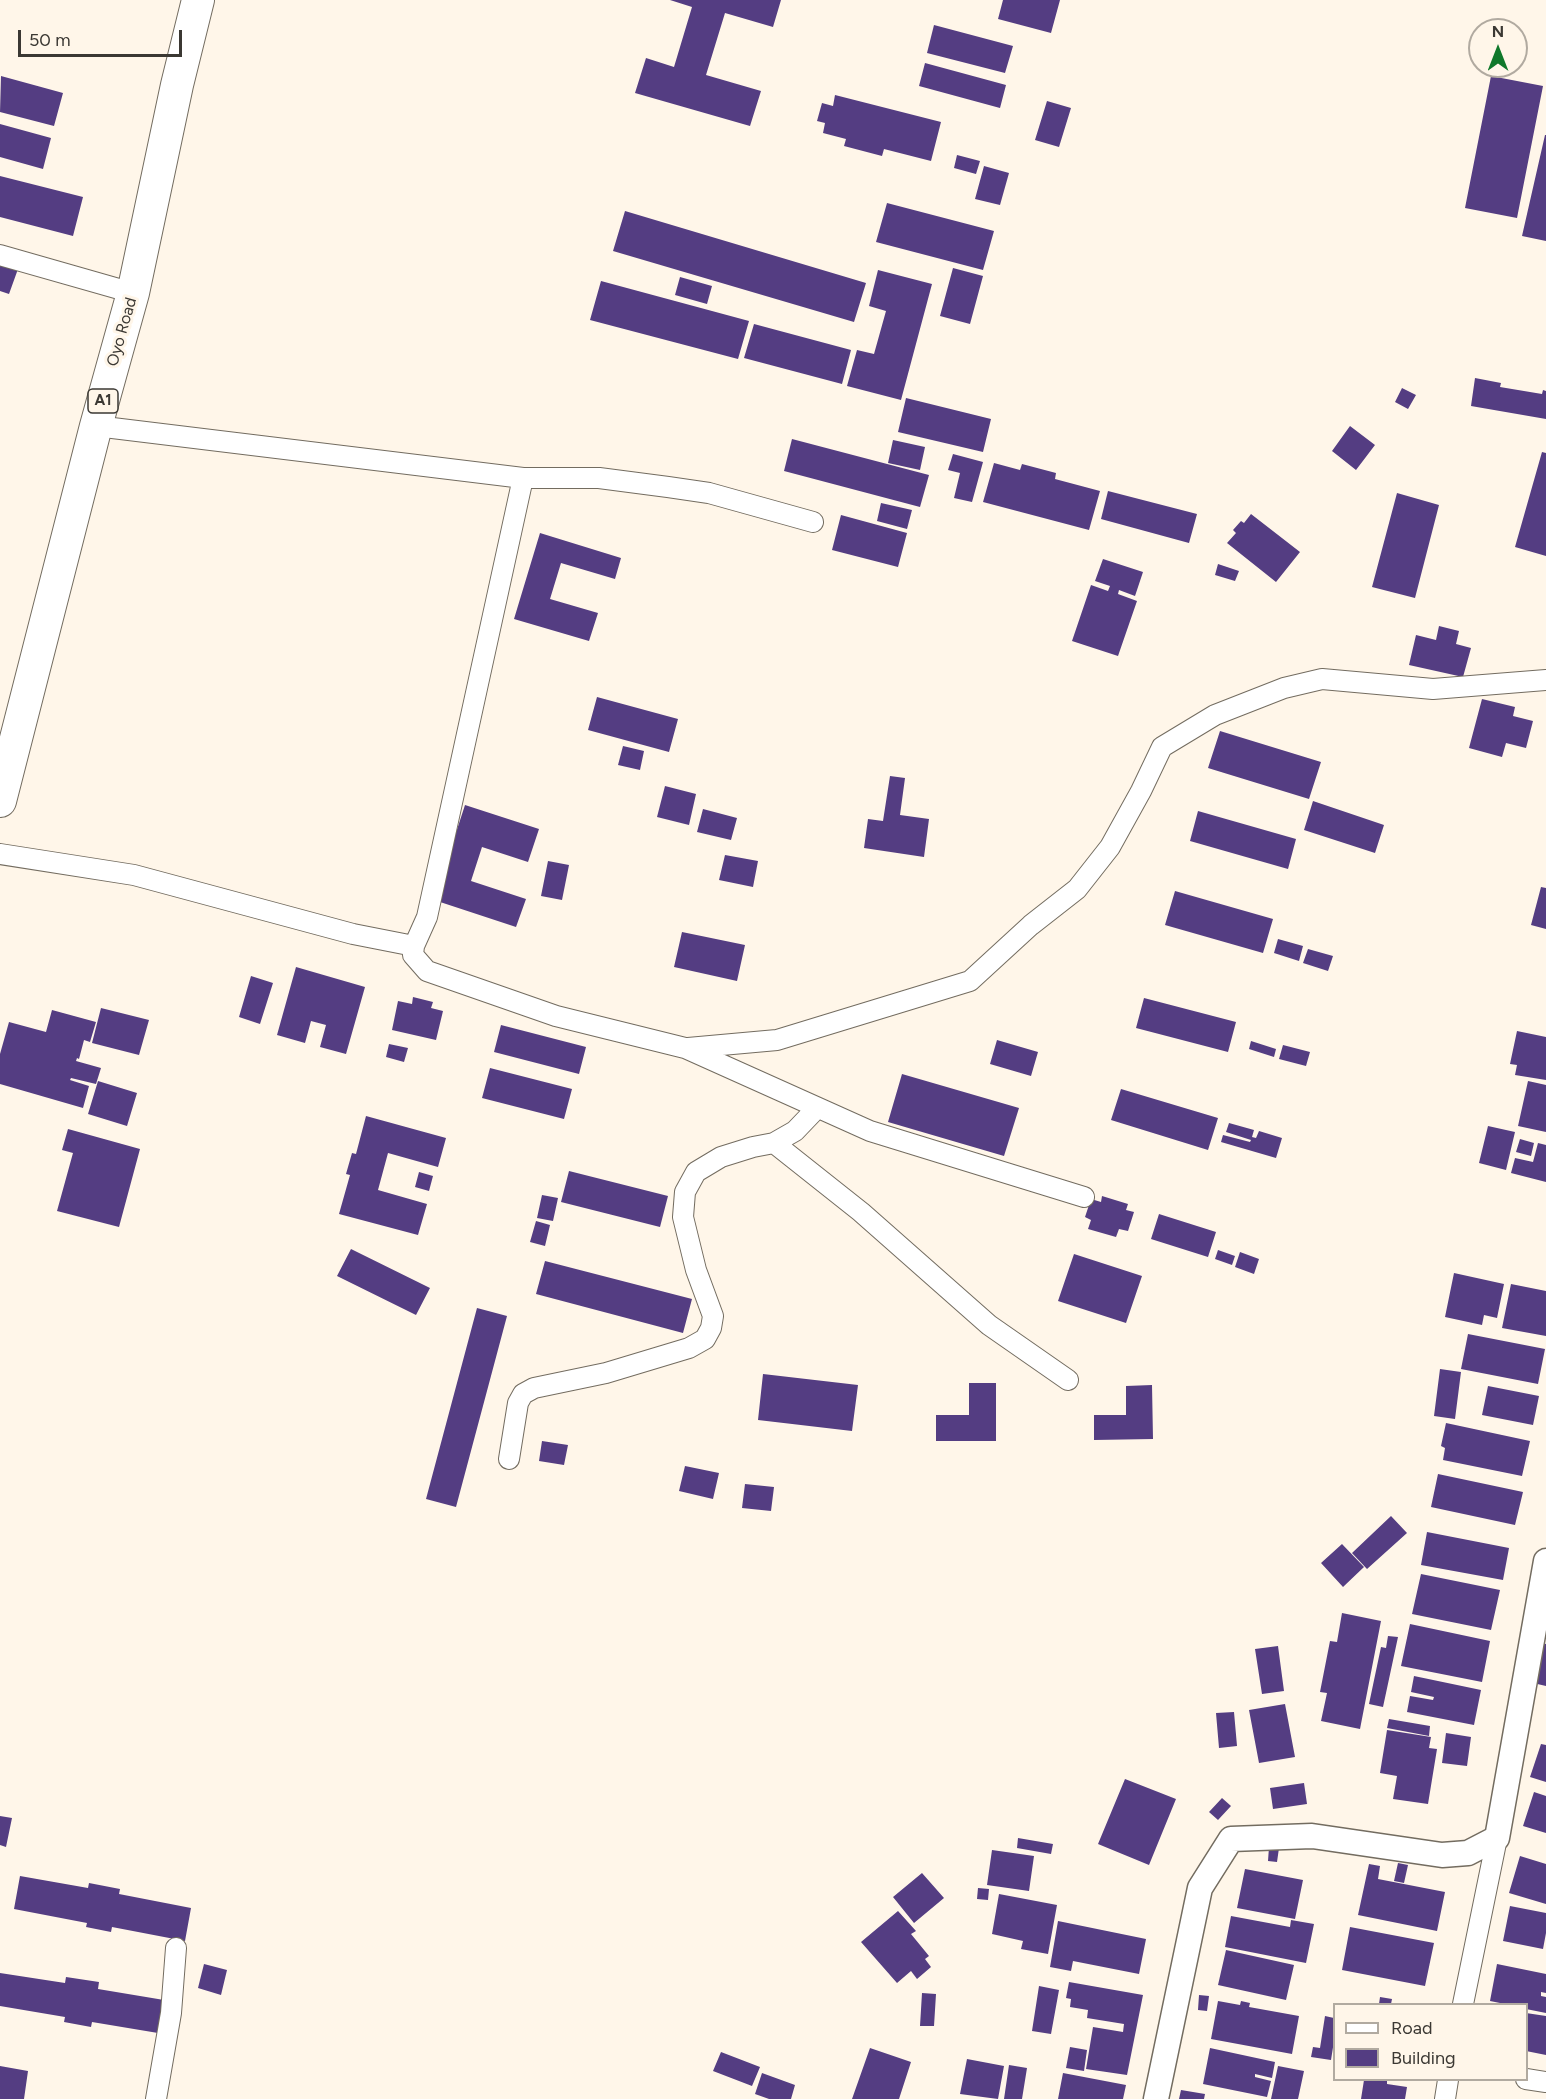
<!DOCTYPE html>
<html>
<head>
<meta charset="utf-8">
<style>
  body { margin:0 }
  #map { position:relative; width:1546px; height:2099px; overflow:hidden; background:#fff6e9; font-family:Figtree,sans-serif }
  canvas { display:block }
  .legend { position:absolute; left:1333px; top:2003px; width:195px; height:78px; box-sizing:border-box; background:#fff6e9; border:2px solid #b1aaa0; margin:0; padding:8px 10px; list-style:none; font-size:18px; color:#3b3833 }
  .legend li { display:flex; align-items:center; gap:12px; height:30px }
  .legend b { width:30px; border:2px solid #b1aaa0 }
  .north { position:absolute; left:1468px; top:18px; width:60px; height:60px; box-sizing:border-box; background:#fff6e9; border:2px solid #b1aaa0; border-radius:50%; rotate:0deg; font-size:16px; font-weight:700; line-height:24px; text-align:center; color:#3b3833 }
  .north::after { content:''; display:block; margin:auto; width:21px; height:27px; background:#10782b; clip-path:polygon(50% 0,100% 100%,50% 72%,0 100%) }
  .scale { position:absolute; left:18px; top:30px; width:164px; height:27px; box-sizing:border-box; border:3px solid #3b3833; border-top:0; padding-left:8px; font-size:18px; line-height:21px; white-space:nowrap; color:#3b3833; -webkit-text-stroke:4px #fff6e9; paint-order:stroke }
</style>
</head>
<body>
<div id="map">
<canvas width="1546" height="2099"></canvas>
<ul class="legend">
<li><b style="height:8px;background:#fff"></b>Road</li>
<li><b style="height:16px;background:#543d82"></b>Building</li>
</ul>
<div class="north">N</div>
<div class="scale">50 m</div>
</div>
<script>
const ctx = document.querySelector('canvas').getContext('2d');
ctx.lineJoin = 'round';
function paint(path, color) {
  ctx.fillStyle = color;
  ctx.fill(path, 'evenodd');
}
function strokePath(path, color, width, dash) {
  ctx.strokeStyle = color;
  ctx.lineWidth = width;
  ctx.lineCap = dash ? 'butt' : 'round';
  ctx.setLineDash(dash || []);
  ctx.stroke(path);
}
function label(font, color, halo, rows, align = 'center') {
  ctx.font = font + ' Figtree,sans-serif';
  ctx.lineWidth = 6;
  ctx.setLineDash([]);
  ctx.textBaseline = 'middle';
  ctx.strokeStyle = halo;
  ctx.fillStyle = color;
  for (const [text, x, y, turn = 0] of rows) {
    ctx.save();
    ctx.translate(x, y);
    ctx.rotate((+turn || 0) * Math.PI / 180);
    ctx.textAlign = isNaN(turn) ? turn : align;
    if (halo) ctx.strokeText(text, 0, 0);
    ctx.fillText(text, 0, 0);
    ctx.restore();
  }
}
paint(new Path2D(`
  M670,0H781L773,27L725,13L706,75L761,91L750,126L635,93L646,58L674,67L692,7Z
  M1003,0H1060L1051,33L998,19Z
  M934,25L1013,46L1005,73L927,53Z
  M925,63L1006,85L1000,108L919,86Z
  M1,76L63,93L54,126L0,112Z
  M1491,76L1543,86L1517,218L1465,208Z
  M835,95L941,122L931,161L884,149L882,156L844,146L846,139L823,133L825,123L817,121L822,103L833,106Z
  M1047,101L1071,108L1059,147L1035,140Z
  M0,124L51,138L43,169L0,157Z
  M1545,135H1546V241L1522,236Z
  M957,155L980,161L976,174L954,168Z
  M984,166L1009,173L1000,205L975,199Z
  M0,176L83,197L73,236L0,217Z
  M887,203L994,231L983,270L876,242Z
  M625,211L866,283L854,322L613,251Z
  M0,263L18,269L9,294L0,291Z
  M953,268L983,276L970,324L940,316Z
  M878,270L932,284L901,400L847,386L857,350L874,354L886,311L869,306Z
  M680,277L712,286L707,304L675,295Z
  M601,281L749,321L738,359L590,320Z
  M754,324L851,350L842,384L744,358Z
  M1475,378L1501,383L1500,387L1542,394L1543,390L1546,391V419L1471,406Z
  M1402,388L1416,395L1408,409L1395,402Z
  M906,398L991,419L983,452L898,432Z
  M1350,426L1375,445L1356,470L1332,451Z
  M792,439L929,475L920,507L784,471Z
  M893,440L925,447L920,470L888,463Z
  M1542,452L1546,453V556L1515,547Z
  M953,454L983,462L972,502L954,498L960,473L948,470Z
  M994,463L1020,470L1022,464L1056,473L1055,479L1100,491L1089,530L983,502Z
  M1108,491L1197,514L1189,543L1101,519Z
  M1397,493L1439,505L1415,598L1372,587Z
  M881,503L912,510L907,529L877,521Z
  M1251,514L1300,552L1276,582L1227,543L1236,533L1233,530L1241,521L1244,523Z
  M841,515L907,533L898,567L832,550Z
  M540,533L621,558L615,579L561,563L550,599L598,613L589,641L514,619Z
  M1103,559L1143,572L1135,596L1119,590L1118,594L1137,601L1118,656L1072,641L1091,585L1108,591L1110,586L1095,581Z
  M1218,564L1239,571L1235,581L1215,575Z
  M1439,626L1459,631L1456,644L1471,648L1463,677L1409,665L1416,635L1436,640Z
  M597,697L678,719L669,752L588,730Z
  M1482,699L1515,707L1513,716L1533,721L1526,748L1506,743L1502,757L1469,748Z
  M1220,731L1321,762L1309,799L1208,768Z
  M623,746L644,751L640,770L618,765Z
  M890,776L905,778L900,815L929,819L924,857L864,848L868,819L883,821Z
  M665,786L696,794L689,825L657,817Z
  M1313,801L1384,825L1375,853L1304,830Z
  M465,805L539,829L528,862L482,847L471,881L526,899L516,927L434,900Z
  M703,809L737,818L731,840L697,832Z
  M1198,811L1296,839L1288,869L1190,841Z
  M725,855L758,861L753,887L719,880Z
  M548,861L569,865L562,900L541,896Z
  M1541,887L1546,888V929L1531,925Z
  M1175,891L1273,919L1263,953L1165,925Z
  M682,932L745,945L737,981L674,967Z
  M1278,939L1303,946L1299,961L1274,953Z
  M1308,949L1333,956L1328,971L1303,963Z
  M296,967L365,987L346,1054L320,1047L326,1025L311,1021L305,1043L277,1035Z
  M251,976L273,983L260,1024L239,1017Z
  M413,997L433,1002L431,1008L443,1011L436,1040L392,1030L398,1001L412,1004Z
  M1144,998L1236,1022L1228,1052L1136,1028Z
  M101,1008L149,1020L139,1055L92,1043Z
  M52,1010L96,1022L90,1042L84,1040L79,1059L77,1058L76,1061L101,1068L96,1084L71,1078L70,1080L89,1086L83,1108L0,1084V1054L9,1022L46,1032Z
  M501,1025L586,1047L579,1074L494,1052Z
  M1517,1031L1546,1037V1080L1515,1075L1517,1065L1510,1064Z
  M997,1040L1038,1052L1031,1076L990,1064Z
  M1251,1041L1276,1049L1274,1057L1249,1049Z
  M389,1044L408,1048L404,1062L386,1057Z
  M1283,1045L1310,1052L1306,1066L1279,1059Z
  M490,1068L572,1089L564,1119L482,1098Z
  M902,1074L1019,1108L1004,1156L888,1122Z
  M98,1081L137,1093L127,1126L88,1114Z
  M1528,1081L1546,1085V1132L1518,1126Z
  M1121,1089L1218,1118L1208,1150L1111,1120Z
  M366,1116L446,1138L438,1167L388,1153L378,1190L427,1204L418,1235L339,1214L350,1175L346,1174L352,1153L356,1154Z
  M1229,1123L1254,1130L1252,1137L1256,1138L1259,1131L1282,1138L1276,1158L1221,1142L1223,1135L1250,1142L1251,1140L1226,1132Z
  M1488,1126L1515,1132L1506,1170L1479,1163Z
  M68,1129L140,1149L119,1227L57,1211L73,1153L62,1150Z
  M1520,1139L1534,1143L1531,1156L1516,1152Z
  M1538,1143L1546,1145V1182L1511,1173L1515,1158L1533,1162Z
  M569,1171L668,1196L660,1227L561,1202Z
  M419,1172L433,1176L429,1191L415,1187Z
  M542,1195L558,1198L553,1221L537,1218Z
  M1102,1196L1128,1204L1126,1210L1134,1212L1128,1231L1119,1229L1116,1237L1088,1229L1091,1220L1085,1217L1091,1199L1101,1202Z
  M1159,1214L1216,1232L1208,1257L1151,1239Z
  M536,1221L550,1225L545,1246L530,1242Z
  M351,1249L430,1288L416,1315L337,1276Z
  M1218,1250L1235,1256L1232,1265L1215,1259Z
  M1240,1252L1259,1259L1254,1274L1235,1267Z
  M1074,1254L1142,1276L1126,1323L1058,1301Z
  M545,1261L692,1299L683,1333L536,1294Z
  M1454,1273L1504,1284L1497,1318L1484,1315L1482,1325L1445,1317Z
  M1511,1284L1546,1291V1336L1502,1328Z
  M477,1308L507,1316L456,1507L426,1499Z
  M1468,1334L1545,1349L1538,1384L1461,1369Z
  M1440,1369L1461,1372L1455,1419L1434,1416Z
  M763,1374L858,1385L852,1431L758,1420Z
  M969,1383H996V1441H936V1415H969Z
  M1152,1385L1153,1439L1094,1440V1415H1126V1386Z
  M1488,1386L1539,1396L1533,1425L1482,1415Z
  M1446,1423L1530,1441L1522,1476L1443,1460L1445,1448L1441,1446Z
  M542,1441L568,1445L564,1465L539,1461Z
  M685,1466L719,1473L713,1499L679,1491Z
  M1438,1474L1523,1492L1515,1525L1431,1507Z
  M745,1484L774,1487L771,1511L742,1508Z
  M1391,1516L1407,1533L1367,1569L1352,1553Z
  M1427,1532L1509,1548L1503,1580L1421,1565Z
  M1342,1544L1364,1567L1343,1587L1321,1563Z
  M1421,1574L1500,1590L1491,1630L1412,1614Z
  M1342,1613L1381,1621L1360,1729L1321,1721L1327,1693L1320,1692L1330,1641L1337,1642Z
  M1410,1624L1490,1641L1482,1682L1401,1666Z
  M1388,1636L1398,1637L1383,1707L1369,1704L1381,1647L1386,1648Z
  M1538,1642L1546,1644V1686L1533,1683Z
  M1278,1646L1284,1691L1262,1694L1255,1649Z
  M1414,1676L1481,1690L1474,1725L1407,1712L1410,1696L1433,1700L1434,1697L1411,1692Z
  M1285,1704L1295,1757L1259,1763L1249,1710Z
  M1234,1712L1237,1746L1219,1748L1216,1713Z
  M1389,1719L1430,1726L1429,1736L1387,1728Z
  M1387,1730L1431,1737L1429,1748L1437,1749L1428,1804L1393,1799L1397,1776L1380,1773Z
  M1446,1733L1471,1737L1467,1766L1442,1763Z
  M1541,1744L1546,1745V1782L1530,1777Z
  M1125,1779L1176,1799L1149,1865L1098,1844Z
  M1304,1783L1307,1804L1273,1809L1270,1788Z
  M1534,1792L1546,1796V1833L1523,1826Z
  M1222,1798L1231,1806L1218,1820L1209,1812Z
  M0,1816L12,1818L6,1847L0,1845Z
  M1018,1838L1053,1844L1051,1854L1017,1848Z
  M1269,1847L1279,1848L1277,1862L1268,1861Z
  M992,1850L1034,1856L1029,1891L987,1885Z
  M1520,1856L1546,1864V1904L1509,1893Z
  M1398,1863L1408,1865L1404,1883L1394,1881Z
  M1369,1864L1380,1866L1378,1879L1445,1892L1437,1931L1358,1915Z
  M1245,1869L1303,1880L1295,1919L1237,1908Z
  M922,1873L944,1898L914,1923L893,1897Z
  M20,1876L88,1888L89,1883L120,1889L119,1894L191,1908L185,1941L112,1927L111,1932L86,1927L87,1923L14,1909Z
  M978,1888L989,1889L988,1900L977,1899Z
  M999,1894L1057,1905L1048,1954L1021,1949L1023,1941L992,1934Z
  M1510,1906L1546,1913V1933L1543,1949L1503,1941Z
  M898,1911L916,1931L911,1934L929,1956L925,1959L931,1967L917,1979L911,1971L897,1983L861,1942Z
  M1231,1916L1290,1927L1291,1920L1314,1924L1306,1963L1225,1947Z
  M1058,1921L1146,1939L1139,1974L1073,1961L1071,1971L1050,1967Z
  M1350,1927L1434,1943L1425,1986L1342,1970Z
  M1226,1950L1294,1965L1286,2000L1218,1985Z
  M204,1964L227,1970L221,1995L198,1988Z
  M1497,1964L1546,1974V1993L1541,1992V1996L1546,1997V2013L1526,2009V2004H1505L1490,2001Z
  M0,1973L65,1983L66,1977L99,1982L98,1989L164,2000L158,2033L92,2022L91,2027L64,2022L65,2017L0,2006Z
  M1069,1982L1143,1995L1127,2075L1086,2069L1093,2027L1123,2032L1124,2024L1087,2018L1088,2010L1070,2007L1071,1999L1066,1998Z
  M1039,1986L1059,1990L1051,2034L1032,2031Z
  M922,1993L936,1994L934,2026H920Z
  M1199,1995L1209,1996L1207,2011L1198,2010Z
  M1380,1997L1392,1999L1391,2004H1379Z
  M1218,2001L1240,2005L1241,2001L1250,2003L1249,2007L1299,2016L1292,2054L1211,2039Z
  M1526,2013L1546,2016V2055L1526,2051Z
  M1325,2016L1334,2018V2041L1331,2060L1311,2057L1313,2047L1320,2048Z
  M1070,2047L1087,2050L1084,2071L1066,2068Z
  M870,2048L911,2062L899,2099H852Z
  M1210,2048L1275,2062L1272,2078L1255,2074V2077L1271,2081L1267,2097L1203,2084Z
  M721,2052L760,2067L752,2086L713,2071Z
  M967,2059L1004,2066L998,2099L960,2094Z
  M1009,2065L1027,2068L1022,2099H1004Z
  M0,2066L28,2071L24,2099H0Z
  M1278,2066L1304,2071L1298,2099H1271Z
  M762,2073L795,2085L791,2099H769L755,2094Z
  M1063,2073L1126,2085L1123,2099H1058Z
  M1364,2080H1387V2084L1407,2087L1405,2099H1361Z
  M1181,2090L1205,2094L1204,2099H1179Z`), '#543d82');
const minor = new Path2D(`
  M0,255L133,293
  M96,426L523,478H599L668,487L709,493L813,522
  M523,478L427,917L414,946L413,955L427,971L556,1016L685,1048L870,1131L1084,1197
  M0,854L134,875L353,934L414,946
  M688,1048L777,1040L970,981L1031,925L1077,889L1110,847L1141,791L1162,747L1215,715L1284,688L1322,679L1433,689L1546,680
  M774,1143L861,1212L989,1325L1068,1380
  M509,1459L518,1403L523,1394L534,1388L606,1373L689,1348L705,1339L711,1328L713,1316L696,1270L683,1217L685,1192L696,1172L721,1157L753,1147L774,1143L795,1131L817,1108
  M1463,2004L1497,1838
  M1526,2079L1546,2082
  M156,2099L171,2013L176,1948
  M1445,2099L1448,2080`);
const tertiary = new Path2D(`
  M1156,2099L1200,1888L1231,1839L1312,1836L1442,1855L1468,1853L1497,1838L1546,1561`);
const trunk = new Path2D(`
  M0,801L96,426L133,293L177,85L198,0`);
strokePath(minor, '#736c60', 22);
strokePath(tertiary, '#736c60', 27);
strokePath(trunk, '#736c60', 34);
strokePath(minor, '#fff', 20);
strokePath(tertiary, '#fff', 24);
strokePath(trunk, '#fff', 32);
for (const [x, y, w] of [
  [103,401,30]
]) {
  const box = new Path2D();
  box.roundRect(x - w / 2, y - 12, w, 24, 4.5);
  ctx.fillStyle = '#fff6e9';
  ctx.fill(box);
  strokePath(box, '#3b3833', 1.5);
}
label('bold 15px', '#3b3833', null, [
  ["A1",103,401]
]);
label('16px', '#3b3833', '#fff6e9', [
  ["Oyo Road",122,332,-74]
]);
</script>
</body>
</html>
